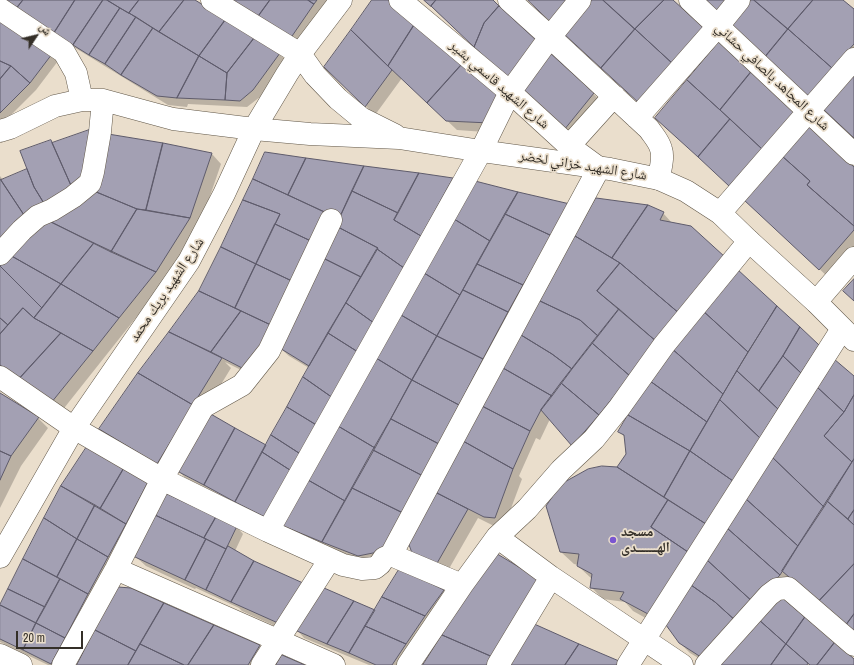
<!DOCTYPE html>
<html>
<head>
<meta charset="utf-8">
<style>
  body { margin:0 }
  #map { position:relative; width:854px; height:665px; overflow:hidden; background:#eadecc; font-family:"Archivo Narrow","Noto Naskh Arabic",sans-serif }
  canvas { display:block }
  .north { position:absolute; left:16px; top:16px; width:40px; height:40px; -webkit-text-stroke:3px #eadecc; paint-order:stroke; rotate:55deg; font-size:11px; font-weight:700; line-height:16px; text-align:center; color:#342f28 }
  .north::after { content:''; display:block; margin:auto; width:14px; height:18px; background:#342f28; clip-path:polygon(50% 0,100% 100%,50% 72%,0 100%) }
  .scale { position:absolute; left:16px; top:631px; width:67px; height:18px; box-sizing:border-box; border:2px solid #342f28; border-top:0; padding-left:5px; font-size:12px; line-height:14px; white-space:nowrap; color:#342f28; -webkit-text-stroke:3px #eadecc; paint-order:stroke }
</style>
</head>
<body>
<div id="map">
<canvas width="854" height="665"></canvas>
<div class="north">ش</div>
<div class="scale">20 m</div>
</div>
<script>
const ctx = document.querySelector('canvas').getContext('2d');
ctx.lineJoin = 'round';
function paint(path, color) {
  ctx.fillStyle = color;
  ctx.fill(path, 'evenodd');
}
function strokePath(path, color, width, dash) {
  ctx.strokeStyle = color;
  ctx.lineWidth = width;
  ctx.lineCap = dash ? 'butt' : 'round';
  ctx.setLineDash(dash || []);
  ctx.stroke(path);
}
function label(font, color, halo, rows, align = 'center') {
  ctx.font = font + ' "Archivo Narrow","Noto Naskh Arabic",sans-serif';
  ctx.lineWidth = 3.5;
  ctx.setLineDash([]);
  ctx.textBaseline = 'middle';
  ctx.strokeStyle = halo;
  ctx.fillStyle = color;
  for (const [text, x, y, turn = 0] of rows) {
    ctx.save();
    ctx.translate(x, y);
    ctx.rotate((+turn || 0) * Math.PI / 180);
    ctx.textAlign = isNaN(turn) ? turn : align;
    if (halo) ctx.strokeText(text, 0, 0);
    ctx.fillText(text, 0, 0);
    ctx.restore();
  }
}
paint(new Path2D(`
  M0,0H193L279,54L286,60L260,97L247,107L188,104L187,107L168,105L64,41Z
  M225,0H328L296,44Z
  M374,0H388L499,133L457,130L402,78L375,115L326,67Z
  M424,0H492L603,103L574,138Z
  M752,0H841L854,11V64Z
  M0,19L58,61L36,90L3,123L0,122Z
  M98,136L212,154L221,164L199,228L165,281L61,412L0,366V176L3,180L28,170L51,141L53,143Z
  M266,153L453,179L274,524L185,478L179,471L266,446L309,368L289,356L279,347L251,375L225,362L231,368L167,473L110,438L100,429L139,374L200,292Z
  M854,168V250L829,278L755,209Z
  M475,182L569,205L529,292L369,566L290,532L284,526Z
  M596,199L663,213L672,223L737,270L818,345L660,626L633,611L625,602L603,599L591,587L592,579L578,566V565L574,564L561,552L627,454L625,437L619,432L669,352L573,445L550,419L540,440L536,438L519,476L522,479L504,527L494,526L478,518L446,574L409,542Z
  M854,377V632L778,596L854,660V665H710L690,653L680,643Z
  M0,395L38,418L48,428L21,466L0,508Z
  M147,483L153,490L60,665H48L0,642V606L62,486Z
  M166,495L237,527L243,534L235,551L255,562L288,632L242,611L239,608L196,588L195,589L146,566L136,557Z
  M130,589L260,646L269,655L263,665H78Z
  M443,590L449,597L402,665H369L304,638L298,631L375,611Z`), '#0003');
const building = new Path2D(`
  M1,0H23L16,9Z
  M23,0H75L54,33L16,9Z
  M75,0H103L73,45L54,33Z
  M103,0H107L120,8L89,55L73,45Z
  M107,0H139L129,13Z
  M139,0H184L159,32L129,13Z
  M184,0H195L226,19L199,56L159,32Z
  M227,0H270L257,18Z
  M270,0H308L314,4L290,39L257,18Z
  M308,0H317L314,4Z
  M372,0H390L416,22L388,66L351,30Z
  M424,0H436L431,6Z
  M436,0H493L499,6L484,23L474,47L431,6Z
  M528,0H565L566,1L551,22Z
  M592,0H603L635,29L601,68L564,34Z
  M603,0H664L635,29Z
  M664,0H673L704,28L673,64L635,29Z
  M704,0H728L717,13Z
  M751,0H754L788,29L765,57L730,24Z
  M754,0H813L788,29Z
  M813,0H843L854,9V44L832,68L788,29Z
  M499,6L537,41L510,80L474,47L484,23Z
  M120,8L136,17L105,64L89,55Z
  M136,17L153,28L121,75L105,64Z
  M0,18L52,54L30,83L11,66L0,61Z
  M226,19L255,37L227,73L199,56Z
  M416,22L463,63L427,103L388,66Z
  M153,28L199,56L177,98L157,96L121,75Z
  M635,29L673,64L639,103L601,68Z
  M788,29L832,68L808,96L765,57Z
  M351,30L392,70L365,107L324,67Z
  M255,37L280,53L253,90L240,101L225,100L227,73Z
  M719,42L751,72L720,110L687,80Z
  M549,52L594,93L564,130L520,89Z
  M199,56L227,73L225,100L177,98Z
  M0,61L11,66L0,79Z
  M463,63L503,98L490,123L446,121L427,103Z
  M11,66L30,83L0,113V79Z
  M751,72L794,112L762,149L720,110Z
  M854,74V138L823,109Z
  M687,80L730,119L698,157L655,118Z
  M730,119L762,149L729,186L698,157Z
  M809,126L854,167V226L807,185L810,181L782,156Z
  M92,129L87,183L73,190L52,143Z
  M108,134L163,143L146,210L137,209L94,191Z
  M51,140L73,190L45,205L34,187L20,151Z
  M163,143L212,153L190,218L146,210Z
  M265,152L306,158L288,195L253,179Z
  M782,156L810,181L807,185L854,226V230L819,270L744,200Z
  M306,158L364,166L339,219L288,195Z
  M364,166L419,173L398,213L352,191Z
  M27,169L34,187L45,205L24,215L1,180Z
  M419,173L453,178L421,236L394,220Z
  M0,179L24,215L0,244Z
  M253,179L327,213L313,242L275,224L280,214L243,200Z
  M475,181L518,192L490,241L454,219Z
  M89,189L137,209L111,252L49,221Z
  M352,191L398,213L394,220L421,236L404,268L377,249L378,248L336,226Z
  M518,192L570,204L552,236L505,214Z
  M596,198L648,205L612,258L575,236Z
  M243,200L280,214L256,264L221,247Z
  M648,205L664,212L660,220L691,226L725,257L680,314L620,263L612,258Z
  M137,209L190,218L156,272L111,252Z
  M505,214L552,236L523,285L477,264Z
  M454,219L490,241L460,295L424,273Z
  M49,221L94,243L61,284L8,254Z
  M275,224L313,242L294,282L256,264Z
  M336,226L378,248L361,277L321,257Z
  M575,236L620,263L597,291L619,309L598,336L580,320L540,301Z
  M94,243L156,272L119,318L61,284Z
  M221,247L256,264L235,308L199,291Z
  M377,249L404,268L374,323L346,303Z
  M8,254L61,284L42,308L0,266V263Z
  M321,257L361,277L309,366L278,347Z
  M620,263L680,314L657,342L597,291Z
  M256,264L294,282L273,326L235,308Z
  M477,264L523,285L508,312L463,290Z
  M0,266L42,308L34,318L23,308L8,325L0,318Z
  M737,269L777,306L748,352L702,310Z
  M424,273L460,295L437,336L401,315Z
  M854,279V301L843,291Z
  M61,284L119,318L93,351L34,318Z
  M463,290L508,312L483,359L437,336Z
  M199,291L241,311L211,352L169,332Z
  M540,301L580,320L598,336L572,369L552,354L521,335Z
  M346,303L374,323L358,352L328,333Z
  M777,306L800,327L783,356L759,391L737,371Z
  M23,308L34,318L61,333L19,379L0,365V334Z
  M619,309L657,342L630,376L592,343Z
  M702,310L748,352L723,394L670,347Z
  M241,311L273,326L244,369L211,352Z
  M401,315L437,336L412,380L376,358Z
  M0,318L8,325L0,334Z
  M800,327L819,345L801,373L783,356Z
  M169,332L222,358L193,405L138,373Z
  M61,333L93,351L51,403L19,379Z
  M328,333L358,352L333,398L303,377Z
  M521,335L552,354L572,369L552,396L503,368Z
  M437,336L483,359L459,405L412,380Z
  M592,343L630,376L599,415L561,383Z
  M670,347L723,394L707,422L650,381Z
  M783,356L801,373L778,409L759,391Z
  M376,358L412,380L375,448L338,426Z
  M834,359L854,376V395L844,412L817,387Z
  M503,368L552,396L541,410L530,431L482,406Z
  M737,371L778,409L760,438L720,400Z
  M138,373L193,405L157,464L99,429Z
  M303,377L333,398L318,426L287,407Z
  M412,380L459,405L439,444L391,419Z
  M650,381L707,422L690,451L628,415Z
  M561,383L599,415L572,446L541,410Z
  M817,387L844,412L824,436L852,462L824,507L772,457Z
  M0,393L39,417L11,456L0,451Z
  M854,395V459L852,462L824,436L844,412Z
  M720,400L760,438L733,481L690,451Z
  M482,406L530,431L513,469L463,441Z
  M287,407L318,426L302,455L271,435Z
  M209,413L235,428L204,485L177,471Z
  M628,415L690,451L664,497L617,467L626,454L624,435L618,432Z
  M391,419L439,444L423,476L373,450Z
  M338,426L375,448L345,501L308,480Z
  M235,428L266,445L235,502L204,485Z
  M271,435L302,455L293,472L262,452Z
  M463,441L513,469L495,518L484,517L435,492Z
  M88,445L124,468L100,509L61,486Z
  M373,450L423,476L403,513L352,488Z
  M0,451L11,456L0,480Z
  M690,451L733,481L706,524L664,497Z
  M262,452L293,472L267,518L235,502Z
  M772,457L824,507L798,546L746,499Z
  M854,459V510L848,519L827,501Z
  M602,466L617,467L668,500L651,527L688,552L648,614L620,599L624,592L590,588L592,574L577,566L579,554L560,552L546,506L561,484L588,469Z
  M124,468L148,482L126,524L100,509Z
  M308,480L345,501L322,542L283,526Z
  M61,486L95,505L77,539L44,518Z
  M352,488L403,513L383,551L358,556L322,542Z
  M435,492L468,509L436,565L412,553L408,542Z
  M165,493L216,517L204,538L155,515Z
  M746,499L798,546L780,575L727,528Z
  M668,500L706,524L688,552L651,527Z
  M827,501L854,525V564L818,602L782,571Z
  M95,505L126,524L108,557L77,539Z
  M854,510V525L848,519Z
  M155,515L206,539L185,580L135,557Z
  M216,517L237,526L226,549L204,538Z
  M44,518L77,539L57,577L23,559Z
  M727,528L780,575L754,603L707,560Z
  M77,539L108,557L88,594L57,577Z
  M206,539L226,549L206,590L185,580Z
  M228,546L254,561L231,602L206,590Z
  M494,552L542,581L495,658L442,635Z
  M23,559L60,579L45,607L8,589Z
  M707,560L754,603L737,622L715,602L691,585Z
  M254,561L303,583L278,623L231,602Z
  M854,564V614L846,625L818,602Z
  M400,568L444,590L425,616L382,597Z
  M60,579L88,594L65,638L36,623Z
  M691,585L715,602L737,622L704,659L679,643L666,625Z
  M118,587L131,588L164,603L136,651L95,630Z
  M324,588L354,601L327,644L297,631Z
  M8,589L45,607L36,623L0,605Z
  M779,595L805,617L786,644L758,619Z
  M382,597L425,616L406,644L365,626Z
  M354,601L375,610L349,653L327,644Z
  M164,603L214,625L188,665H184L140,644Z
  M0,605L36,623L23,650L0,639Z
  M854,614V632L846,625Z
  M805,617L835,642L817,665H810L786,644Z
  M758,619L786,644L771,665H716Z
  M36,623L65,638L51,664L23,650Z
  M532,623L579,644L565,665H505Z
  M214,625L260,645L248,665H188Z
  M365,626L406,644L392,665H376L349,653Z
  M95,630L136,651L128,665H77Z
  M442,635L495,658L491,665H423Z
  M835,642L854,659V665H817Z
  M140,644L184,665H128Z
  M579,644L619,661L617,665H565Z
  M786,644L808,663L807,665H771Z
  M282,655L305,665H276Z`);
paint(building, '#a3a0b3');
strokePath(building, '#5e5b6b', 1);
const street = new Path2D(`
  M212,0L300,54
  M509,0L550,37L649,129C653,135 659,141 661,149C664,158 660,169 659,179
  M690,0L854,154
  M0,9L64,52L76,73L82,100
  M637,118L718,26L739,0
  M0,131L10,128L55,106L82,100H103L173,119L254,129
  M569,146L614,96
  M720,213L854,59
  M331,220L269,351L242,385L203,407L162,479L268,531L343,565L362,569L375,568L380,564L384,558L391,555L462,585
  M0,254L22,230L38,216L52,210L73,197L90,183L93,172L100,132L103,100
  M816,302L854,258
  M0,377L74,428L162,479L116,569L63,665
  M268,531L481,151L510,92L550,37L580,0
  M497,537L551,577L682,665
  M391,555L475,398L599,168L569,146L510,92L400,0
  M116,569L334,665
  M0,655L21,665
  M262,665L330,559
  M408,665L462,585L497,537L527,509L561,470L594,439L619,408L664,345L749,241
  M498,665L551,577
  M628,665L842,329
  M706,665L769,595L777,589L788,588L854,645`);
const secondary = new Path2D(`
  M300,54L315,75L338,99L361,118L395,135
  M254,129L310,134L399,138L481,151L610,169L659,179L686,191L720,213L749,241L816,302L854,340
  M0,557L74,428L189,261L224,194L254,129L287,74L300,54L341,0`);
strokePath(street, '#615748', 23);
strokePath(secondary, '#615748', 23);
strokePath(street, '#fff', 22);
strokePath(secondary, '#fff', 22);
for (const [x, y, r, color] of [
  [613,540,4,"#7a56d0"]
]) {
  const dot = new Path2D();
  dot.arc(x, y, r, 0, 2 * Math.PI);
  ctx.fillStyle = color;
  ctx.fill(dot);
  strokePath(dot, '#eadecc', 1.5);
}
label('14px', '#342f28', '#eadecc', [
  ["شارع المجاهد بالصافي حشاني",772,77,43],
  ["شارع الشهيد قاسمي بشير",499,85,41],
  ["شارع الشهيد خزاني لخضر",583,166,9],
  ["شارع الشهيد بريك محمد",167,290,-56]
]);
label('bold 14px', '#342f28', '#eadecc', [
  ["مسجد",621,532],
  ["الهـــــــدى",621,548]
], 'left');
</script>
</body>
</html>
